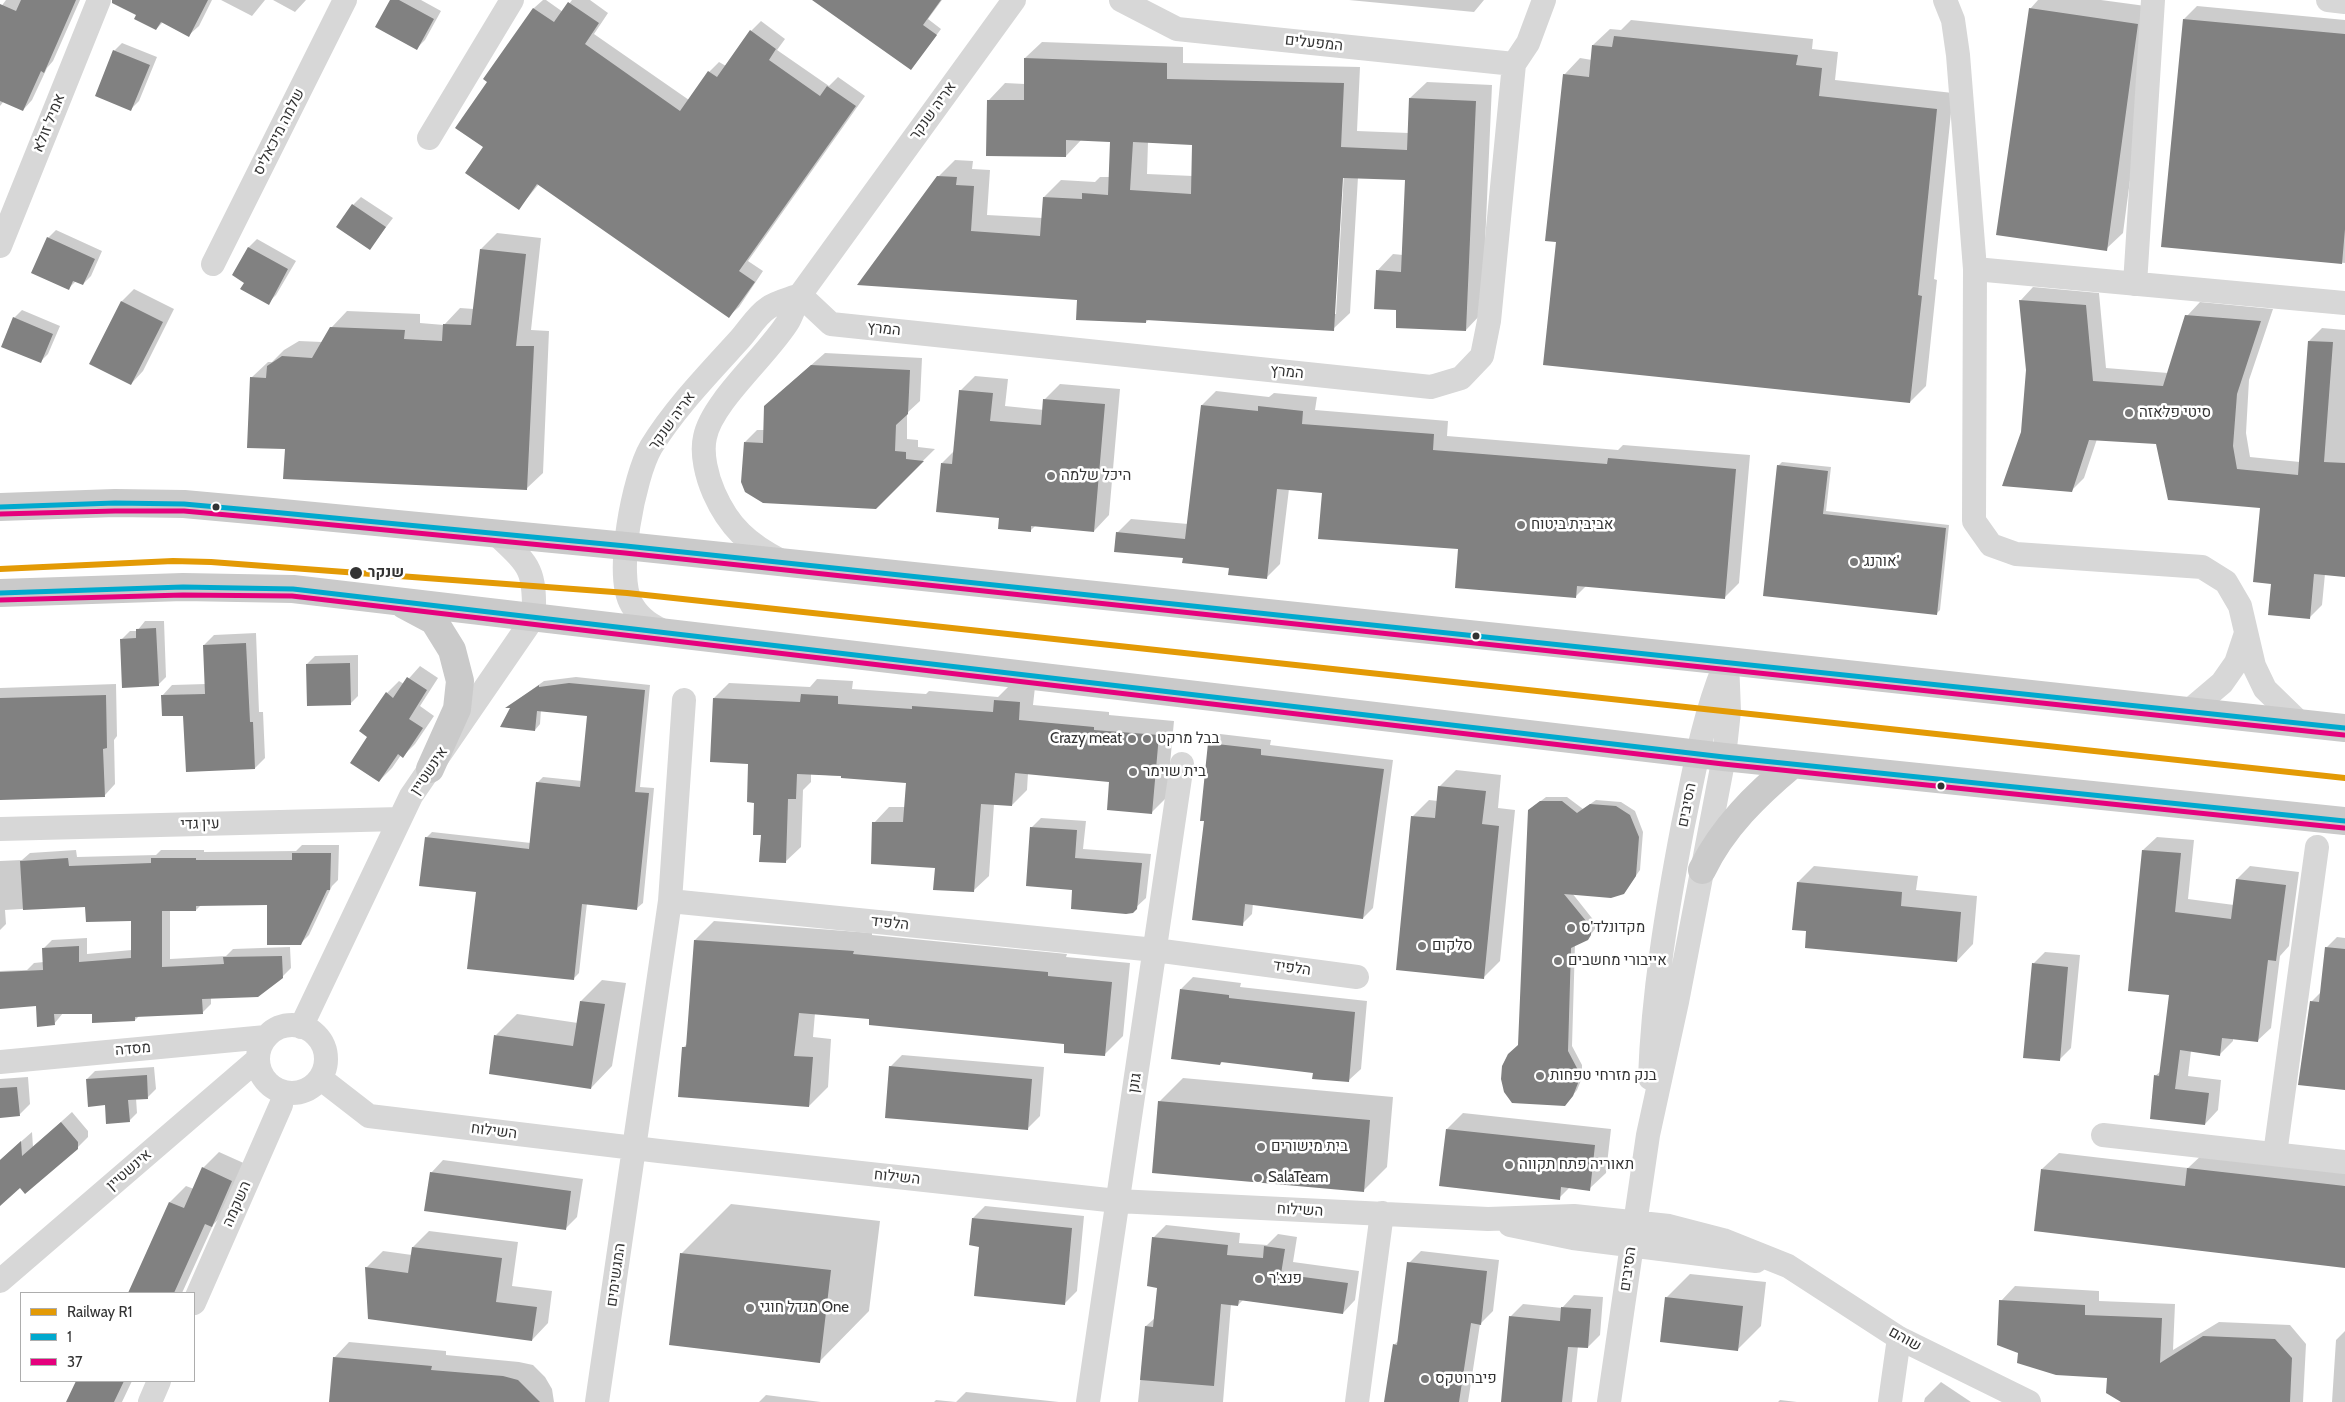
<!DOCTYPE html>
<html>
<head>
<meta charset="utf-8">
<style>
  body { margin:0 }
  #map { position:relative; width:2345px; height:1402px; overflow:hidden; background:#fff; font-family:Cabin,sans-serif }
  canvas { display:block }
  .legend { position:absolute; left:20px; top:1292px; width:175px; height:90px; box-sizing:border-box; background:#fff; border:1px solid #adadad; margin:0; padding:6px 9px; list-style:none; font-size:15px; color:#333 }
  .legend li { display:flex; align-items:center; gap:10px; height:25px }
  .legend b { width:25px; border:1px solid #adadad }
</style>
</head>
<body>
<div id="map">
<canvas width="2345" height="1402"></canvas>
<ul class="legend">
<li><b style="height:6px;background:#e39a05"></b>Railway R1</li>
<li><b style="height:6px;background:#00a9ce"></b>1</li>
<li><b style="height:6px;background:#e5007d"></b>37</li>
</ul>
</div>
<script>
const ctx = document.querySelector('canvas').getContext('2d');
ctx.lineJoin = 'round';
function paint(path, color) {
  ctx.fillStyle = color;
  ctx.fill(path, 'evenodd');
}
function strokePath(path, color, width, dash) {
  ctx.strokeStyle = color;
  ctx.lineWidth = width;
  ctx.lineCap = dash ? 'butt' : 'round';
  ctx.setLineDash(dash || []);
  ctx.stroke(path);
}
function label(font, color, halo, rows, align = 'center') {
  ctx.font = font + ' Cabin,Heebo,sans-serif';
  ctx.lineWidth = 5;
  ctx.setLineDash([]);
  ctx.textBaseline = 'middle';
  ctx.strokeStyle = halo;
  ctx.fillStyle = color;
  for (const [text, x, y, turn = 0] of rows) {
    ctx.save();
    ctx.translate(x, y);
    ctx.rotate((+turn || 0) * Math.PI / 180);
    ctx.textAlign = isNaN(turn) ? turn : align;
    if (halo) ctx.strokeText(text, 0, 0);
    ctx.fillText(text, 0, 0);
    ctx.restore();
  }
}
paint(new Path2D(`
  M6,0H80L53,61L47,68L32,100L23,110L4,101L0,106V8Z
  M127,0H212L199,26L189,35L163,22L156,29L138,14Z
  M221,0H265L252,16Z
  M273,0H306L295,12Z
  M392,0H421L441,11L425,40L417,48Z
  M543,0H546L563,12L572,0H590L608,13L594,34L689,100L709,72L719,62L726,66L751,31L761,21L785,39L777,50L829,86L838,77L865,96L748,261L763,271L739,307L729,316L539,184L519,208L485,147L488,82L484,79L534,8Z
  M814,0H942L928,19L941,29L911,69Z
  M1349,0H1484L1474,12Z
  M2038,0H2101L2153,7L2123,233L2106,249L2030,9Z
  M2197,6L2345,20V263L2163,246L2184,19Z
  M1631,20L1813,39L1812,49L1838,52L1835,80L1953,93L1934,279L1937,280L1926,386L1910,402L1557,241L1564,75L1580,58L1592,60L1593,45L1610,29L1621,30Z
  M1042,42L1183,47V63L1360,67L1357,131L1409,133L1410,98L1427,82L1492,85L1482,313L1466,330L1398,309L1377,271L1393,254L1403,255L1406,179L1358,177L1350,313L1333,329L1149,319L1146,322L1078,299L859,284L938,177L955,160L973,161L972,169L990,170L987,215L1043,218L1044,197L1061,180L1095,182L1100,177H1110L1112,140L1082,139L1066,156L989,100L1005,83L1025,84V58ZM1148,142L1193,144V176L1147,174ZM1342,172H1344L1336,314H1334Z
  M122,43L157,57L139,101L131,109L114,51Z
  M361,197L393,218L370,248L353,205Z
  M56,230L102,251L91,276L83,284L76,281L68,289L32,272L48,238Z
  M497,233L541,238L531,330L549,331L543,473L526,489L286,448L251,378L268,362H272L284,350L299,341L322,342L331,328L347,311L420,314V323L444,325L460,308L474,309L481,249Z
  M257,239L296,261L276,295L268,303L246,282L234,275L249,247Z
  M2033,287L2099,293L2106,368L2168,373L2187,316L2200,302L2273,309L2249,380L2246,433L2250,457L2300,462L2309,341L2322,328L2345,330V576L2325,574L2322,605L2309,618L2273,583L2262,507L2157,443L2097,439L2084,478L2071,491L2022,432L2027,370L2021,300Z
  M134,289L174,309L143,371L131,384L122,301Z
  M22,310L60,326L48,354L40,362L14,318Z
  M825,353L922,358L920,401L907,413V439L918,440V447L935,449L876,507L745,442L757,430H765L778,394Z
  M975,376L1008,379L1005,406L1044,410L1045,399L1060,384L1120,389L1109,515L1094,531L1036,525L1030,531L1000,517L942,463L954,451L960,391Z
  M1216,391L1269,397L1274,393L1317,397L1315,410L1448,421L1447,436L1618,450L1623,445L1750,455L1739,583L1725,597L1586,586L1576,596L1323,492L1289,489L1280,564L1266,578L1184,557L1117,533L1131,519L1188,524L1202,405Z
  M1782,462L1831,467L1826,511L1949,525L1940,610L1936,614L1764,595L1778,466Z
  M145,621H164L166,677L158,685L122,639L130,631H137Z
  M256,633L259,712H263L265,758L255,768L162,696L172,685L206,684L204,645L214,635Z
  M358,655V696L350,704L307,664L315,656Z
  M420,666L438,678L420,706L434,716L415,744L403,756L401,755L392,768L379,781L369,736L387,693L399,681L404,684Z
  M576,677L650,685L640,787L654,788L643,903L637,908L587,903L579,973L573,979L477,891L426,838L432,832L531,843L537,783L543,777L582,781L588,715L541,710L540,724L535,730L512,707H508L544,681Z
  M817,679L853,681L852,689L926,694L929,691L998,697L1010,685L1035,687L1033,705L1109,712V715L1174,721L1167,797L1152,812L1111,781L1028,773L1027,790L1012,805L994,804L989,876L973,891L874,823L889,807H906L908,781L811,774V782L803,790L801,847L785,862L762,834L749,763L714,698L729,683L810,687Z
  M116,684L117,736L114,740L115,784L105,795L0,799V688Z
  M1220,734L1271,740L1270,745L1393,760L1373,908L1363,918L1253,903L1252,914L1242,924L1205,820L1209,744Z
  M1456,770L1501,775L1498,808L1515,810L1500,961L1483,978L1413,816L1429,800L1438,801L1439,787Z
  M1546,797H1567L1583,809L1596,800L1621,802L1635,811L1643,832L1640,870L1624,892L1572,893L1595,922V929L1587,939L1575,944L1572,1046L1582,1065V1078L1577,1090L1569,1100L1519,1045L1529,810Z
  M1041,818L1086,821L1083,849L1151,854L1146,898L1132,911L1074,888L1027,885L1032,827Z
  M2157,837L2194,840L2188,899L2234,905L2237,879L2250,866L2299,872L2289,946L2280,956L2271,1028L2257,1041L2233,1038V1041L2220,1054L2191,1051L2188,1076L2221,1080L2218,1110L2205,1124L2155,1076L2161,1071L2171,994L2143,850Z
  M302,845H339L338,880L332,886L309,935L300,944L269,904L201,905L196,910H170V959L226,956L233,949L290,947L291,968L282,977L211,997V1004L203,1012L140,1015L135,1020L93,1013H63L54,1024L37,1004L0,1008V971L27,970L34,963L44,962L43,949L52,940L87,938V954L132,950V920L86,905L5,910L6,924L0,930V861L22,860L30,853L76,850L77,857L156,855L161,850H204V852L296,851Z
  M1814,866L1918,876L1916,890L1977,896L1973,944L1957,961L1808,930L1798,882Z
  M714,921L872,933V935L1067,954L1066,957L1130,963L1123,1036L1104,1055L1066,1043L871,1018L815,1013L813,1037L831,1039L828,1087L809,1106L683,1048L687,1044L695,940Z
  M2337,937L2345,938V1088L2311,1002L2322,991L2326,948Z
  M2045,952L2080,955L2071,1048L2059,1060L2033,964Z
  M1193,977L1241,983L1240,987L1367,1001L1361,1069L1349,1080L1314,1072L1223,1061L1220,1064L1181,989Z
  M602,980L626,983L612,1066L591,1088L496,1035L517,1014L578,1023L581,1001Z
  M902,1055L1044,1067L1040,1116L1027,1129L890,1067Z
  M154,1067L156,1089L148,1097L136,1098L137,1113L129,1121L106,1104L87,1079L95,1071Z
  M28,1077L30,1104L19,1115L0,1116V1079Z
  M1183,1078L1393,1097L1387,1167L1363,1191L1159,1102Z
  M72,1112L88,1131V1137L77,1148L20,1186L0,1204V1160L32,1132L33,1147Z
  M1463,1113L1611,1129L1606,1173L1589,1189L1570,1187L1559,1198L1447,1129Z
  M219,1152L248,1165L228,1209L213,1225L182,1293H129L170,1202L186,1186L194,1189L203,1168Z
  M2205,1152L2345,1168V1267L2042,1169L2059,1153L2188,1168Z
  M443,1160L583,1179L577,1217L565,1229L431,1173Z
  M731,1204L880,1221L869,1311L820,1361L681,1254Z
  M985,1206L1084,1216L1077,1291L1064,1304L980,1246L973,1218Z
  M1166,1225L1240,1233L1239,1243L1267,1245L1278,1234L1297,1237L1293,1262L1359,1271L1355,1300L1343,1313L1243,1300L1238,1305L1231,1304L1223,1402H1138L1146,1326L1155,1318L1158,1287L1153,1238Z
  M429,1231L518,1242L512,1286L552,1291L548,1323L532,1340L366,1268L383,1251L412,1255L413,1247Z
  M1421,1251L1499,1260L1493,1311L1480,1324L1468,1402H1386L1394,1345L1399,1340L1409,1263Z
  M1690,1274L1766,1282L1761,1326L1737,1350L1666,1298Z
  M2015,1286L2099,1291V1301L2175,1304L2173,1350L2219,1322L2290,1325L2306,1344L2303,1402H2123L2108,1377L2020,1352L2001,1301Z
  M1574,1295L1603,1297L1600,1335L1588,1347L1578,1346L1572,1402H1502L1511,1316L1523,1304L1562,1308Z
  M2345,1331V1402H2332L2336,1340Z
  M349,1342L446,1351V1355L519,1362L533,1365L545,1377L552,1389L554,1402H330L334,1358Z
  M77,1381H132L122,1402H67Z
  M1941,1382L1971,1402H1924L1925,1398Z
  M966,1392L1059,1402H934L936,1400L956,1402Z
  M766,1395L821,1402H759Z
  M1780,1400L1797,1402H1778Z`), '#0003');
paint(new Path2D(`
  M21,0H76L44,73L41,71L23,111L0,101V4L16,11Z
  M112,0H208L189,37L161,22L156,30L134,19L136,15L112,3Z
  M390,0H399L434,19L417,50L375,27Z
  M812,0H941L923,25L937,35L911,70Z
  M568,2L599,23L585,44L680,111L708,71L717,77L750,30L776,49L769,60L820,96L827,86L856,106L739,271L755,282L729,318L537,184L519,210L465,173L483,147L455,128L487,82L483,79L533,8L554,22Z
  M2029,8L2138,24L2107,251L1996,235Z
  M2183,19L2345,34V229L2342,264L2161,247Z
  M1614,36L1798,55L1796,65L1822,68L1819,96L1937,109L1918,295L1922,296L1910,403L1543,365L1556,242L1545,241L1563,74L1589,77L1592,45L1612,47Z
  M113,50L150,65L131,111L95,96Z
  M1024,58L1167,63V79L1344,83L1341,147L1407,150L1409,98L1476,101L1466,331L1396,328V310L1374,309L1376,270L1401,272L1405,180L1343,178L1334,331L1146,320V323L1076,320L1077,300L857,285L937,176L957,177L956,185L974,186L971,231L1040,236L1043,197L1082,199V193L1108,195L1110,142L1066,140V157L986,156L987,100H1024ZM1133,142L1192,145L1191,194L1130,190Z
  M352,204L386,227L370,250L336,227Z
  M47,237L95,259L83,285L73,281L69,290L31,273Z
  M248,247L288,269L269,305L240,289L244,283L232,275Z
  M480,249L526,254L516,346H534L527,490L283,479L285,449L247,448L250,377L266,378L267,366L282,356L312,358L330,327L405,330L404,339L442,341L443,324L471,325Z
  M2019,300L2086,305L2093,381L2163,386L2185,315L2261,321L2237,394L2233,446L2237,469L2298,475L2308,341L2333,342L2324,462L2345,463V577L2314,574L2310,619L2268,615L2271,584L2253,582L2260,508L2168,500L2156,444L2089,440L2072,492L2002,486L2021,432L2026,370Z
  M121,301L163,322L131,385L89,364Z
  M13,317L53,334L41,363L1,347Z
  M811,365L910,370L908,414L896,425L895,451L906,452V459L924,461L876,509L763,503L745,492L741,482L744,442L763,443L764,406Z
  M959,390L993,393L990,421L1041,425L1043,399L1105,404L1094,532L1031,526V532L998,529L999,518L936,512L941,463L952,464Z
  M1201,405L1258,411V406L1303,411L1302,424L1434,434L1433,450L1607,464L1608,458L1736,469L1725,599L1577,586L1576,598L1455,588L1458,549L1318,539L1322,493L1277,489L1267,579L1228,575L1229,568L1182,563L1183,558L1114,552L1116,532L1185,539Z
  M1777,465L1828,471L1823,514L1946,528L1937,615L1763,596Z
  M156,628L159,686L122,688L120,639L136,638V629Z
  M246,643L250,722H253L255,769L186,772L183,716H162L161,695L205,694L203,645Z
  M350,663L351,705L307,706L306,664Z
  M407,677L427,690L409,719L423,728L403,758L398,754L379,782L350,763L367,737L359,731L386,692L393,698Z
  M569,683L645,690L635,792L649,793L637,910L582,904L574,980L467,969L476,892L419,886L425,837L529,849L536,782L580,787L587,716L537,711L535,731L500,727L510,708H505L539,685V687Z
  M801,694L838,696V704L912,709V706L993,712L994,700L1020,702L1019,720L1094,727V730L1159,735L1152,814L1107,810L1109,782L1015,773L1012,806L981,804L974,892L933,890L935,868L871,864L872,822H903L906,783L841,778V776L797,774L796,799H788L786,863L759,862L761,835H753L754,803L747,802L748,764L710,762L713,698L800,702Z
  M106,695L107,748L103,749L105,797L0,800V698Z
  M1208,743L1261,749V755L1384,769L1363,919L1245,904L1243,926L1192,920L1204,821H1200Z
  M1438,786L1486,791L1482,824L1499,826L1484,979L1396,970L1411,816L1435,818Z
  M1540,801H1562L1577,813L1590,804L1616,806L1630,815L1639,837L1636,876L1624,894L1611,898L1564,894L1591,927V935L1588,940L1571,948L1568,1051L1578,1070V1083L1573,1096L1565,1106L1512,1103L1504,1092L1501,1079L1502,1066L1508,1054L1518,1045L1528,810Z
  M1030,827L1077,830L1075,858L1142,863L1137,909L1133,913L1126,914L1071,909L1072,890L1026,886Z
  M2142,850L2181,853L2175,912L2231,919L2236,879L2286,885L2276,961L2268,960L2258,1042L2222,1038L2220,1056L2180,1050L2175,1089L2209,1093L2205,1125L2150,1119L2154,1075L2159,1076L2169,995L2128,991Z
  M292,853H331L330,890H327L301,945H267V905L196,906V911H162V967L224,964L223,957L282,956L283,978L258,997L202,999L203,1014L135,1017V1021L92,1023V1014H54L55,1025L37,1027L36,1006L0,1009V972L43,970L42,948L79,946V962L131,958V921L86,922L85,907L23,910L20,861L68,858L69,866L151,863V858H196V860H292Z
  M1797,882L1902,892L1901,906L1961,912L1957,962L1805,948L1806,931L1792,930Z
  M694,940L854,951L853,954L1048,972V976L1112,982L1105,1056L1064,1053V1044L869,1025V1019L799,1013L794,1056L813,1057L809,1107L678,1097L682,1047H686Z
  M2325,947L2345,949V1090L2298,1085L2310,1001L2319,1002Z
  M2032,963L2068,967L2060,1061L2023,1058Z
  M1180,989L1229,995V998L1355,1012L1349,1082L1312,1079L1313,1073L1221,1062L1220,1065L1171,1059Z
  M580,1001L605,1004L591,1089L489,1074L494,1035L573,1046Z
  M889,1066L1032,1079L1028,1130L885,1118Z
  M147,1075L148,1099L128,1100L130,1122L106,1124L105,1105L88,1107L86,1079Z
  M17,1087L20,1116L0,1118V1088Z
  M1158,1101L1370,1120L1364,1192L1152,1173Z
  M61,1122L78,1142V1149L25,1194L20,1188L0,1206V1160L21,1141L22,1156Z
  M1446,1129L1595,1145L1590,1191L1561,1187L1560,1200L1439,1186Z
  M202,1167L232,1181L212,1227L205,1224L174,1293H128L169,1202L184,1208Z
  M2187,1168L2345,1186V1268L2034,1231L2041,1169L2185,1186Z
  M430,1172L571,1191L566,1230L424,1211Z
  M972,1218L1072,1228L1065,1305L974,1296L979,1247L969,1245Z
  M1152,1237L1228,1245L1227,1255L1263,1258L1264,1246L1285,1249L1281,1274L1348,1283L1343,1314L1239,1300L1238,1306L1221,1304L1214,1386L1140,1380L1145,1326L1153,1327L1157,1288L1147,1286Z
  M412,1247L502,1258L496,1302L537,1307L532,1341L368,1319L365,1267L408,1273Z
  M680,1253L831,1270L820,1363L669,1345Z
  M1407,1262L1487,1271L1481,1325L1471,1323L1459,1402H1384L1393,1344L1397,1345Z
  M1665,1297L1743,1306L1738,1351L1660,1342Z
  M1999,1300L2085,1305V1315L2162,1318L2160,1363L2203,1336L2275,1339L2292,1358L2290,1402H2121L2106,1393L2107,1378L2056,1375L2017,1363L2018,1353L1997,1345Z
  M1561,1307L1591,1309L1588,1348L1568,1347L1562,1402H1501L1509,1316L1560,1321Z
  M333,1357L432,1366L431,1370L503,1376L518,1380L540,1402H329Z
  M76,1381H124L114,1402H66Z`), '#818181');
strokePath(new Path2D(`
  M1121,0L1177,29L1514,64
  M1945,0L1953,20L1958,55L1975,269L1974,521L1991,545L2016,554L2202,567L2226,582L2240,606L2254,666L2265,689L2300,723
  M2328,0L2345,2
  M429,138L512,0
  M0,246L99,0
  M213,264L345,0
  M1975,269L2345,303
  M2135,284L2153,0
  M800,295L831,324L1431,387L1461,378L1482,356L1489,321L1514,64L1528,43L1544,0
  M781,561C748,544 729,527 714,493C707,477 701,454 705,437C712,401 770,353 789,320C793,312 796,303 800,295L1014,0
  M667,633C652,626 641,620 632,605C614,576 634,476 651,447C675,408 709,373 740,339C749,329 757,315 768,308C776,302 790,299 800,295
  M2189,711L2222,683L2236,663L2246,633
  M0,829L400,819
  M670,901L1155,950L1357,977
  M258 1059a34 34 0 1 1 68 0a34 34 0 1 1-68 0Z
  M301,1027L411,796L534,617C535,568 530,566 495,533
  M0,1062L266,1037
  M320,1078L369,1116L659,1151L1117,1201L1488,1219L1574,1216L1669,1226L1723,1240L1788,1266L1899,1338L2029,1402
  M1650,1078C1653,993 1667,909 1683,825C1694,772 1703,718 1724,667
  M2103,1135L2345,1162
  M2275,1154L2317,847
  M1510,1225L1573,1238L1756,1261
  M0,1281L258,1059
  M194,1303L281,1105
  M150,1402L159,1381
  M597,1402L670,901L684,700
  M1088,1402L1182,764
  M1357,1402L1382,1213
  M1609,1402L1648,1135L1677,1002L1724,757L1729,711L1727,661
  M1890,1402L1899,1338`), '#d7d7d7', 24);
strokePath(new Path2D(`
  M0,507L115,503L184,504L272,512L626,546L1727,661L2345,728
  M0,593L183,587L293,589L1724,757L2345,821
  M404,605L434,621L452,650L460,681L457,709L430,769
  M1702,870C1723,827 1756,795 1793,764`), '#cacaca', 28);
strokePath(new Path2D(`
  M0,507L115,503L184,504L272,512L626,546L2345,728
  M0,593L183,587L293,589L1724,757L2345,821`), '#00a9ce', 5);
strokePath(new Path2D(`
  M0,514L115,511H184L271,519L625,553L2344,735
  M0,600L183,595L292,596L1723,764L2344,828`), '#e5007d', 5);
strokePath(new Path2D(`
  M0,569L173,561L211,562L627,593L2345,778`), '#e39a05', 6);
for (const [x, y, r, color] of [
  [2129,413,5,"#7a7a7a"],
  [1051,476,5,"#7a7a7a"],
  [216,507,4.5,"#333"],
  [1521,525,5,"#7a7a7a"],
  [1854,562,5,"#7a7a7a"],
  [356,573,7,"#333"],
  [1476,636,4.5,"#333"],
  [1132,739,5,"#7a7a7a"],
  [1147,739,5,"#7a7a7a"],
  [1133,772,5,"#7a7a7a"],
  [1941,786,4.5,"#333"],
  [1571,928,5,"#7a7a7a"],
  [1422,946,5,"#7a7a7a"],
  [1558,961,5,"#7a7a7a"],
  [1540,1076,5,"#7a7a7a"],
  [1261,1147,5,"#7a7a7a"],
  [1509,1165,5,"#7a7a7a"],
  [1258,1178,5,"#7a7a7a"],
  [1259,1279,5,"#7a7a7a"],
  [750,1308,5,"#7a7a7a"],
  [1425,1379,5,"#7a7a7a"]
]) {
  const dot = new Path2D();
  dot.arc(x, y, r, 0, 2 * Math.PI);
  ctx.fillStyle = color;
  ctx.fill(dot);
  strokePath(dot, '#fff', 2);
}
label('15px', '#333', '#fff', [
  ["המפעלים",1314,43,6],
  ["אריה שנקר",933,111,-54],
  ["אמיל זולא",49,123,-68],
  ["שלמה מיכאליס",279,132,-63],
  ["המרץ",884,329,6],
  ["המרץ",1287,372,6],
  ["אריה שנקר",672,421,-54],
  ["אינשטיין",429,771,-56],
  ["הסיבים",1687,805,-79],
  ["עין גדי",200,824,-1],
  ["הלפיד",890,923,6],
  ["הלפיד",1292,968,8],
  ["מסדה",133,1049,-5],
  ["גונן",1135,1083,-81],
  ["השילוח",494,1131,7],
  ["אינשטיין",129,1170,-41],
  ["השילוח",897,1177,6],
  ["השקמה",237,1204,-66],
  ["השילוח",1300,1210,3],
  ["הסיבים",1628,1269,-82],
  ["המגשימים",616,1275,-82],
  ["שוהם",1905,1339,29]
]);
label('15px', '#333', '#fff', [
  ["סיטי פלאזה",2139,413],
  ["היכל שלמה",1061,476],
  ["אביבית ביטוח",1531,525],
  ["אורנג'",1864,562],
  ["Crazy meat",1122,739,"right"],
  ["בבל מרקט",1157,739],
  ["בית שוימר",1143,772],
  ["מקדונלד'ס",1581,928],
  ["סלקום",1432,946],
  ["אייבורי מחשבים",1568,961],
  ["בנק מזרחי טפחות",1550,1076],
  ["בית מישורים",1271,1147],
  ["תאוריה פתח תקווה",1519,1165],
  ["SalaTeam",1268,1178],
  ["פנצ'ר",1269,1279],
  ["מגדל חוגי One",760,1308],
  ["פיברוטקס",1435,1379]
], 'left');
label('bold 15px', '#333', '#fff', [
  ["שנקר",368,573]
], 'left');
</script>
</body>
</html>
